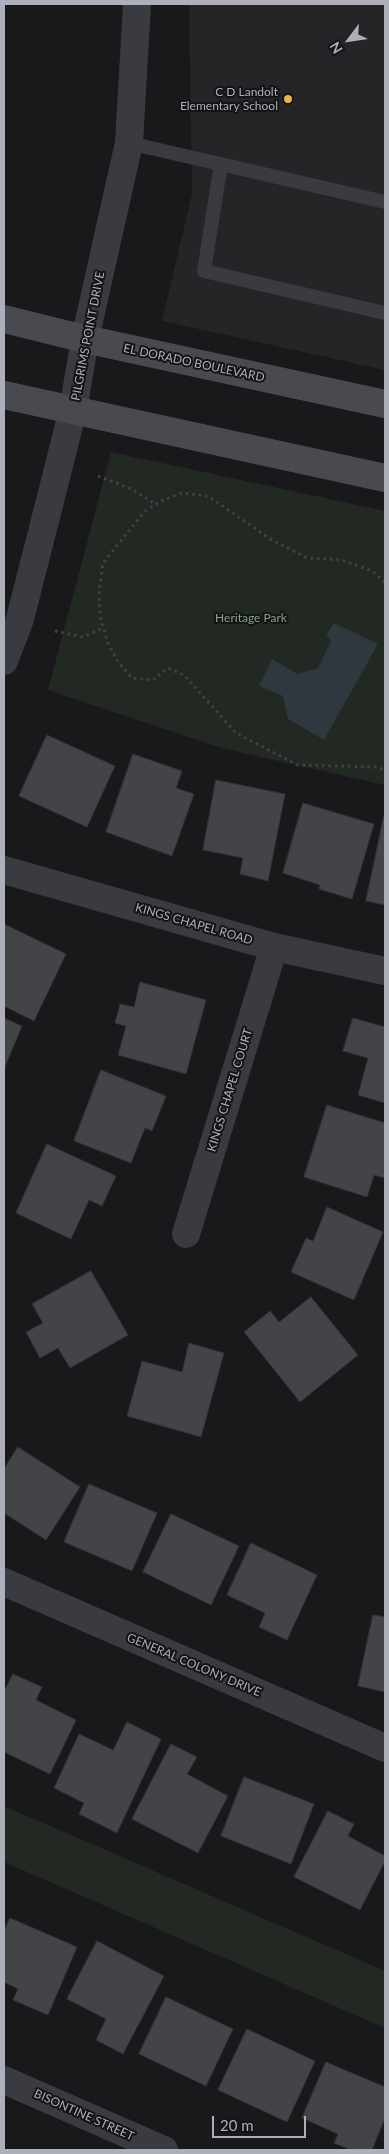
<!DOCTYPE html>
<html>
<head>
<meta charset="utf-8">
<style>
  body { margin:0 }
  #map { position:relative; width:389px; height:2154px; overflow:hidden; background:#19191b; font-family:Lato,sans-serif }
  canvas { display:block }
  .frame { position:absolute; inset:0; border:5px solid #acb0ba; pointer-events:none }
  .north { position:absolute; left:324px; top:15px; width:50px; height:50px; -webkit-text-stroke:4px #141416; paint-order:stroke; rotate:239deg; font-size:14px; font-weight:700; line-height:20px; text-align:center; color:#acb0ba }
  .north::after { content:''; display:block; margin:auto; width:18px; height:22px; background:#acb0ba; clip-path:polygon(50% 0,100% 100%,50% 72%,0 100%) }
  .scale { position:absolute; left:212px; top:2116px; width:94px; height:22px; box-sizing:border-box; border:2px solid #acb0ba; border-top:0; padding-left:6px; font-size:15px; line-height:18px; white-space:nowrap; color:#acb0ba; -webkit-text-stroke:4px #141416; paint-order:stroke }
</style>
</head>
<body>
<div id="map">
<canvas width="389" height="2154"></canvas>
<div class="frame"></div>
<div class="north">N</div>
<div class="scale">20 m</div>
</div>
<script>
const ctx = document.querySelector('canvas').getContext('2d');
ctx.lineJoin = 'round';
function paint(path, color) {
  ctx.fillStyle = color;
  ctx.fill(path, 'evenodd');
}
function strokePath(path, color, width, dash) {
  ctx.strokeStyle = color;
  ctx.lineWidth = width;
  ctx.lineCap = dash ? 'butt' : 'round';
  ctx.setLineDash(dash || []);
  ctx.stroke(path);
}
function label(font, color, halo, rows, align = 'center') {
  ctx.font = font + ' Lato,sans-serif';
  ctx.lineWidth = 4;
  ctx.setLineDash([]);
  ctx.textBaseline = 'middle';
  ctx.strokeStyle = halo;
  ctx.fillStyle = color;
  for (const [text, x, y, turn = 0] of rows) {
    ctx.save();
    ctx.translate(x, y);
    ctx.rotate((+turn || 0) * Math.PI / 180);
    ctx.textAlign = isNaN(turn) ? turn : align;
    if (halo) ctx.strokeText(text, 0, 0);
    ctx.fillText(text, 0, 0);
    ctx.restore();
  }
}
paint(new Path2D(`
  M189,4H385V370L162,321L192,194Z`), '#252528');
paint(new Path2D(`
  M111,452L385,511V785L225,749L48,690Z
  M4,1806L385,1971V2028L4,1862Z`), '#212922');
paint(new Path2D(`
  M334,623L378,644L324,740L288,719L283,696L259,686L272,659L298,674L318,668L331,641L326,635Z`), '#2f383f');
const building = new Path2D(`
  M47,735L115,766L87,827L19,796Z
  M133,754L182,771L176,788L194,794L172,856L106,832Z
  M216,780L285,794L268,881L240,874L243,858L203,850Z
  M303,803L374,824L352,899L319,889L320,885L283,873Z
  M384,816H385V905L366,901Z
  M4,924L66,954L34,1021L4,1006Z
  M140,982L206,1000L186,1074L118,1055L126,1026L115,1023L120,1004L134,1007Z
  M4,1018L22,1026L4,1069Z
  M353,1018L385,1027V1103L358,1095L368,1058L343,1051Z
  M101,1070L166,1096L152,1131L145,1128L131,1163L74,1141Z
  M327,1105L385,1123V1178L374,1175L367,1197L304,1177Z
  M47,1144L116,1176L102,1206L89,1200L71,1239L16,1213Z
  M327,1207L383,1232L354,1300L291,1272L306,1238L313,1241Z
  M91,1271L128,1335L70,1368L58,1348L40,1358L26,1332L43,1323L32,1304Z
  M311,1297L358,1355L300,1402L244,1332L270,1311L279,1322Z
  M189,1343L224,1353L201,1437L127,1416L142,1361L182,1372Z
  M18,1447L80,1487L46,1540L4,1513V1469Z
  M89,1484L157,1513L132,1571L64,1542Z
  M171,1514L239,1546L211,1605L143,1572Z
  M251,1543L317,1575L287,1640L259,1627L265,1613L227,1595Z
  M373,1615L385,1617V1692L358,1686Z
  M13,1674L42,1687L36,1700L76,1720L50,1774L4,1752V1692Z
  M127,1722L161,1739L117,1833L79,1814L84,1803L54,1788L79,1734L113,1750Z
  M171,1744L197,1757L187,1774L228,1796L198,1853L132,1819Z
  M244,1777L314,1804L291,1864L221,1836Z
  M328,1811L354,1824L348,1836L385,1856V1861L360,1910L294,1877Z
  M10,1918L77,1947L48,2015L13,2000L18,1989L4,1982V1931Z
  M97,1941L164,1976L123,2054L96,2040L106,2019L67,1999Z
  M166,1997L233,2029L206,2086L139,2054Z
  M247,2029L315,2061L287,2122L218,2090Z
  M326,2062L385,2087V2118L372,2150H351L334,2143L338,2134L302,2118Z`);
paint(building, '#434448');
strokePath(building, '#333337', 1);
strokePath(new Path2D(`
  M98,476L132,489L155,504
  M385,582L372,571L341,560L307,558L272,540L208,496L182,493L161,501L145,511L103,563L99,592L100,617L108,643L118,662L132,678L153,680L168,668L184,675L236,733L298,765L376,767L385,770
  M55,631L83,637L103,628`), '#404247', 3, [2.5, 4]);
strokePath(new Path2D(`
  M129,143L385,202
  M221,164L204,271L385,313`), '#3a3b40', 14);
strokePath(new Path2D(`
  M4,661L20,619L73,410
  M4,870L274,947L385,971
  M186,1234L274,947
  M4,1582L385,1748
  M4,2080L164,2150`), '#3a3b40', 28);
strokePath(new Path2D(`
  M73,410L85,339L129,143L137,4`), '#3a3b40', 28);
strokePath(new Path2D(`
  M4,319L85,339L385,404
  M4,395L385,478`), '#484a50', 28);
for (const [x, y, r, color] of [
  [288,99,5,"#ebb441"]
]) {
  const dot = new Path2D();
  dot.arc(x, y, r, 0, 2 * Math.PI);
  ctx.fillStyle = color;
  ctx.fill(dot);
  strokePath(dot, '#141416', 2);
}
label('12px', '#acb0ba', '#141416', [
  ["C D Landolt",278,92],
  ["Elementary School",278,106]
], 'right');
label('12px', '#acb0ba', '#141416', [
  ["PILGRIMS POINT DRIVE",88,336,-79],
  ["EL DORADO BOULEVARD",194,363,12],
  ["KINGS CHAPEL ROAD",194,924,16],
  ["KINGS CHAPEL COURT",230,1090,-73],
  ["GENERAL COLONY DRIVE",194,1665,23],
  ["BISONTINE STREET",84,2115,24]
]);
label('12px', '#84a487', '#141416', [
  ["Heritage Park",251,618]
]);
</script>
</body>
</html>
